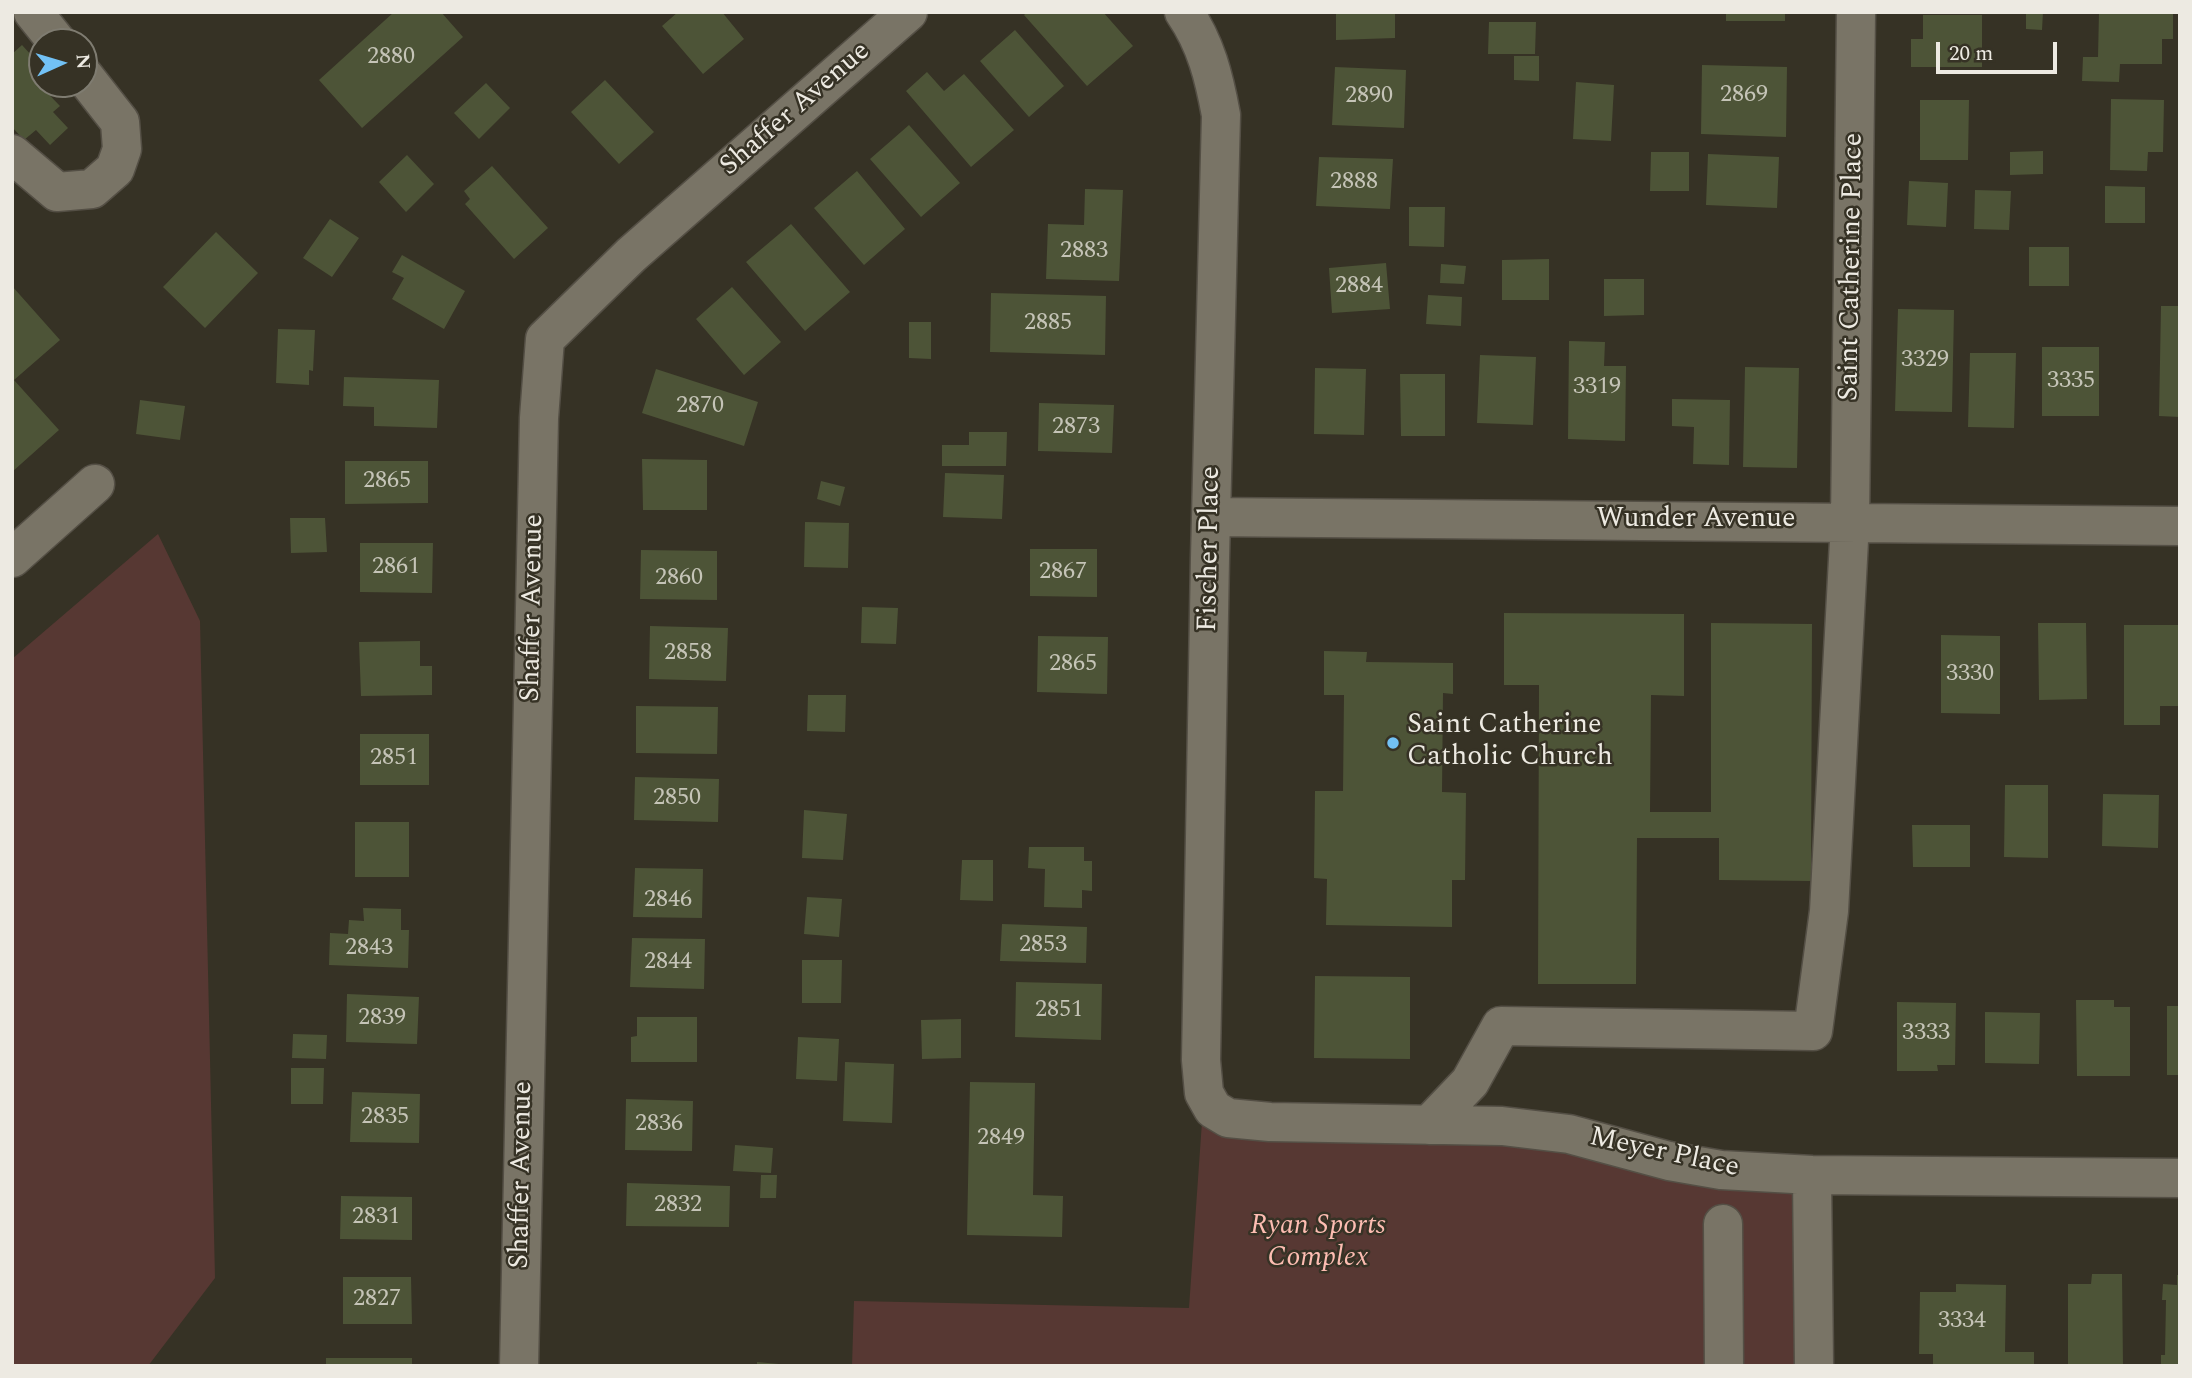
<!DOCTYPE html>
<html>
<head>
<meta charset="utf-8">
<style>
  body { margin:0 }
  #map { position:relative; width:2192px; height:1378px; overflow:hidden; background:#363225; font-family:Spectral,serif }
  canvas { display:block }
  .frame { position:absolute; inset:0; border:14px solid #edeae2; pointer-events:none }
  .north { position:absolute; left:28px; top:28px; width:70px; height:70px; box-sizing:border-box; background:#363225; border:2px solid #7f7c71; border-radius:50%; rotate:86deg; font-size:19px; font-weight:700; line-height:28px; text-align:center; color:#edeae2 }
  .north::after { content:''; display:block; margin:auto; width:24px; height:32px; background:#72c1f5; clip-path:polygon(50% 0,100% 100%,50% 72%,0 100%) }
  .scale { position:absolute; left:1936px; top:42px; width:121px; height:32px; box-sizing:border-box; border:4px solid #edeae2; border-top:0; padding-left:9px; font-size:21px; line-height:24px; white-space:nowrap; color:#edeae2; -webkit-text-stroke:5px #363225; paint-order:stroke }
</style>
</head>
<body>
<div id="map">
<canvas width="2192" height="1378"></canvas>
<div class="frame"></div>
<div class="north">N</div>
<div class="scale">20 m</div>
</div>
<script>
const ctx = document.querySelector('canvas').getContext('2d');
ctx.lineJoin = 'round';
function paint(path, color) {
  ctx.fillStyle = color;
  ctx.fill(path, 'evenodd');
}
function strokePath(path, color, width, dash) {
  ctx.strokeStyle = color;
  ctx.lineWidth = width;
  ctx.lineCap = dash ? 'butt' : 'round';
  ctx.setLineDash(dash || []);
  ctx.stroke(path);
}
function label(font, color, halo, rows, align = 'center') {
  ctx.font = font + ' Spectral,serif';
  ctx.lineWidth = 5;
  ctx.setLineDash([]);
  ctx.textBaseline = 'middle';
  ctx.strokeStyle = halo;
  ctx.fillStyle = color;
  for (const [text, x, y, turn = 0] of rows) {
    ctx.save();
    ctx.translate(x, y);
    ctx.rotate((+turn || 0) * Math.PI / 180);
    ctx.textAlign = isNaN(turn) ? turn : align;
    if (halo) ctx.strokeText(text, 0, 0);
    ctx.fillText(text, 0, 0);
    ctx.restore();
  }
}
paint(new Path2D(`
  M158,534L200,621L215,1278L148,1366H12V659Z
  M1204,1093L1213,1109L1812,1175L1814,1366H852L854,1301L1189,1308Z`), '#573833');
paint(new Path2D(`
  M394,12H441L463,37L362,128L319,80Z
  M678,12H722L744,39L703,74L662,26Z
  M1027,12H1103L1133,46L1087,86L1024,15Z
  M1336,12H1395V38L1336,40Z
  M1726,12H1785V21H1726Z
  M2026,12H2043L2042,30L2026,29Z
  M2099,12H2173V39H2162V64H2120L2119,82L2082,81L2083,57H2098Z
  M1923,15H1982V67H1911V39H1923Z
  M1489,22H1536L1535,54H1488Z
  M1015,30L1064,86L1029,117L980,61Z
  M22,45L42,67V70L33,78L60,106L53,112L68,128L50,145L36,130L24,140L12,127V54Z
  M1514,56H1539V81L1514,80Z
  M1702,65L1787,67L1786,137L1701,134Z
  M1335,67L1406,70L1404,128L1332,125Z
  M927,72L944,91L964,74L1014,130L971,167L906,91Z
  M605,80L654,132L619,164L571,112Z
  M1576,82L1614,85L1611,141L1573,139Z
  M486,83L510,108L479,139L454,113Z
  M2111,99L2164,100L2163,152H2148L2147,171L2110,170Z
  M1920,100H1969L1968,160H1920Z
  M909,125L960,183L921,217L870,159Z
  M2043,151V174L2010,175V152Z
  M1651,152H1689V191H1650Z
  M1708,154L1779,157L1777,208L1706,205Z
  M407,155L434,184L406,212L379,182Z
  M1319,157L1393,159L1390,209L1316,206Z
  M492,166L548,228L514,259L465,204L470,199L464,191Z
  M857,171L905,229L864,265L814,208Z
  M1909,181L1948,183L1946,227L1907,225Z
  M2105,186L2145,187V223H2105Z
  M1085,189L1123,190L1119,281L1046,279L1048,224L1084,225Z
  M1975,190L2011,191L2009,230L1974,229Z
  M1409,207H1445L1444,247L1409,246Z
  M330,219L359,238L332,277L303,258Z
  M791,224L850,292L805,331L746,262Z
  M216,232L258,273L205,328L163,287Z
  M2029,247H2069V286H2029Z
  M402,255L465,291L444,329L392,299L404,278L392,272Z
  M1549,259V300H1502V260Z
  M1386,263L1390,309L1332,313L1329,268Z
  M1441,264L1466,266L1464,284L1440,283Z
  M1604,279H1644V315L1604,316Z
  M12,286L60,340L14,380L59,430L12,472Z
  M732,287L781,342L744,375L696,319Z
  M991,293L1106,296L1105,355L990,352Z
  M1428,295L1462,297L1461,326L1426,324Z
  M2161,306H2180V417L2159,416Z
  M1898,309L1954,310L1952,412L1895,411Z
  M909,322H931V359L909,358Z
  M278,329L315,330L313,371L309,370V385L276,383Z
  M1569,341L1605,342L1604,366H1626L1625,441L1568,439Z
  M2042,347H2099V416H2042Z
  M1970,353H2016L2014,428L1968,427Z
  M1480,355L1536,357L1533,425L1477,423Z
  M1745,367L1799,368L1797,468L1743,467Z
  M1315,368L1366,369L1364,435L1314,434Z
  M656,369L758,402L744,446L642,413Z
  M1400,374H1445V436H1401Z
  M344,377L439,380L437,428L374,426V407L343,406Z
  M1672,399L1730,400L1729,465L1693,464L1694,427L1672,426Z
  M140,400L185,406L180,440L136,434Z
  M1039,403L1114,405L1112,453L1038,451Z
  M969,432H1007L1006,466H942V445H969Z
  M642,459L707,460V510H643Z
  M345,461H428V503L345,504Z
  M945,473L1004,475L1002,519L943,517Z
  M821,481L845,487L840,506L817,499Z
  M290,518H325L327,552L291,553Z
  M805,522L849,523L848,568L804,567Z
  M360,543H433L432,593L360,592Z
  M1030,549H1097V597L1030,596Z
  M641,550L717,551V600L640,599Z
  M862,607L898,608L896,644L861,643Z
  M1504,613L1684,614V696L1651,695L1650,812H1711V623L1812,624L1811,881L1719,880V838H1637L1636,984H1538L1539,685H1504Z
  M2038,623H2086L2087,699L2039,700Z
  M2124,625H2179V706H2160V725H2124Z
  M650,626L728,628L726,681L649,679Z
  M1941,635L2000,636V714L1941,713Z
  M1038,636L1108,637L1107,694L1037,692Z
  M420,641V666H432V695L361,696L359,642Z
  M1324,651L1367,652L1366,662L1453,663V694L1443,693L1442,792L1466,793L1465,880H1452V927L1326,925L1327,879L1314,878L1315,791H1343L1344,695H1324Z
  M808,695H846L845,732L807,731Z
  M636,706L718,707L717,754L636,753Z
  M360,734H429V785H360Z
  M635,777L719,779L718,822L634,820Z
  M2005,785H2048V858L2004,857Z
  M2103,794L2159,795L2158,848L2102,846Z
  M804,810L847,814L843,860L802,858Z
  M355,822H409V877H355Z
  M1912,825H1970V867H1913Z
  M1029,847H1084V861H1092V891L1082,890V908L1044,907L1045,869L1028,868Z
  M962,860H993V901L960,900Z
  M635,868L703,869L702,918L633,917Z
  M807,897L842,899L839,937L804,934Z
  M363,908L401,909V930H409L408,968L329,965L330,933L348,934L349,920L364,921Z
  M1002,924L1087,927L1086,963L1000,961Z
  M632,938L705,939L704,989L630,987Z
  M802,960H842L841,1003H802Z
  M1315,976L1410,977V1059L1314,1058Z
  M1016,982L1102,984L1101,1040L1015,1037Z
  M347,994L419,997L417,1044L346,1042Z
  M2076,1000H2114V1007H2130V1076H2077Z
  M1897,1002L1956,1003L1955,1065H1937L1938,1071H1897Z
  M2167,1006H2180V1075H2167Z
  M1985,1012L2040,1013L2039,1064L1985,1063Z
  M637,1017H697V1062H631V1037L637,1036Z
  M961,1019V1058L922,1059L921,1020Z
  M293,1034L327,1035L326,1059L292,1058Z
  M798,1037L839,1039L837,1081L796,1079Z
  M845,1062L894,1064L892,1123L843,1121Z
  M291,1068H324L323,1104H291Z
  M970,1082L1035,1083L1033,1195L1063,1196L1062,1237L967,1235Z
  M352,1092L420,1094L419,1143L350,1142Z
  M626,1099L693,1101L692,1151L625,1150Z
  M735,1145L773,1148L771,1173L733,1171Z
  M761,1175H777L776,1198H760Z
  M627,1183L730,1186L729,1227L626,1226Z
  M341,1196L412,1197V1240L340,1239Z
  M2092,1274H2122L2123,1366H2068V1284H2091Z
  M2177,1275H2180V1366H2161V1355H2165L2166,1300H2162L2163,1284L2177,1285Z
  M343,1277H411L412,1324H343Z
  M1956,1284L2006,1285L2005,1352H2034V1366H1933V1354H1919L1920,1292H1956Z
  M326,1358H412V1366H326Z
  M757,1362L779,1364V1366H757Z`), '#4d5437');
const minor = new Path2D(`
  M33,12L57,42
  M1184,12C1206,44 1214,77 1221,115L1210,558L1201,1060L1204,1093L1213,1109L1228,1118L1270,1122L1502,1126L1569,1134L1669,1161L1721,1170L1812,1175L2180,1178
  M12,154L57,192L92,189L115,169L122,149L120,122L84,76
  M1211,517L2180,526
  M12,558L95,484
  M1429,1125L1470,1082L1501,1026L1813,1031L1829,911L1850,522L1856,12
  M1812,1175L1814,1366
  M1723,1224L1724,1366
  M519,1366L539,418L545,339L631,255L908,12`);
strokePath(minor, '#544f45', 41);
strokePath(minor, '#797466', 38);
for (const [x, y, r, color] of [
  [1393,743,7,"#72c1f5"]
]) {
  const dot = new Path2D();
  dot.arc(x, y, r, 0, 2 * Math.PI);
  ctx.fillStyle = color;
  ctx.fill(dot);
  strokePath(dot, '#363225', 2.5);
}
label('24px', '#c5c4b7', null, [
  ["2880",391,58],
  ["2869",1744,96],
  ["2890",1369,97],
  ["2888",1354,183],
  ["2883",1084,252],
  ["2884",1359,287],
  ["2885",1048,324],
  ["3329",1925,361],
  ["3335",2071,382],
  ["3319",1597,388],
  ["2870",700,407],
  ["2873",1076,428],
  ["2865",387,482],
  ["2861",396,568],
  ["2867",1063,573],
  ["2860",679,579],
  ["2858",688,654],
  ["2865",1073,665],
  ["3330",1970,675],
  ["2851",394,759],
  ["2850",677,799],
  ["2846",668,901],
  ["2853",1043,946],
  ["2843",369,949],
  ["2844",668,963],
  ["2851",1059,1011],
  ["2839",382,1019],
  ["3333",1926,1034],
  ["2835",385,1118],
  ["2836",659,1125],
  ["2849",1001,1139],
  ["2832",678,1206],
  ["2831",376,1218],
  ["2827",377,1300],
  ["3334",1962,1322]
]);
label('28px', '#edeae2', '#363225', [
  ["Shaffer Avenue",796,110,-41],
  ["Saint Catherine Place",1853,267,-89],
  ["Wunder Avenue",1696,521],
  ["Fischer Place",1211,549,-89],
  ["Shaffer Avenue",534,608,-89],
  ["Meyer Place",1664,1154,12],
  ["Shaffer Avenue",523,1175,-89]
]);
label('28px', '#edeae2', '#363225', [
  ["Saint Catherine",1407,727],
  ["Catholic Church",1407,759]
], 'left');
label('italic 28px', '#fdbdb2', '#363225', [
  ["Ryan Sports",1318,1228],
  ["Complex",1318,1260]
]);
</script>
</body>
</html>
